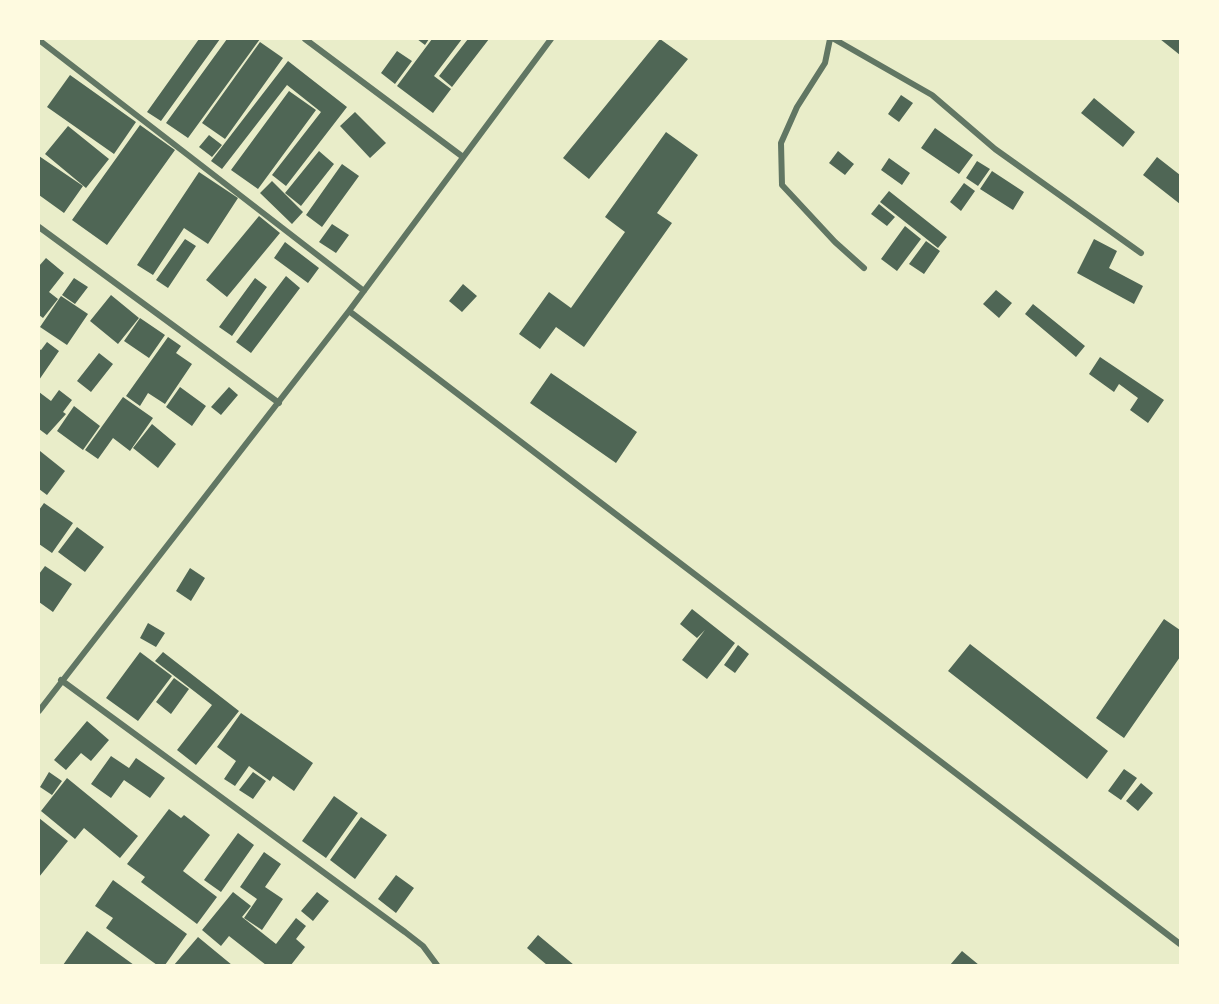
<!DOCTYPE html>
<html>
<head>
<meta charset="utf-8">
<style>
  body { margin:0 }
  #map { position:relative; width:1219px; height:1004px; overflow:hidden; background:#e9edc9; font-family:"Asap Condensed",sans-serif }
  canvas { display:block }
  .frame { position:absolute; inset:0; border:40px solid #fefae0; pointer-events:none }
</style>
</head>
<body>
<div id="map">
<canvas width="1219" height="1004"></canvas>
<div class="frame"></div>
</div>
<script>
const ctx = document.querySelector('canvas').getContext('2d');
ctx.lineJoin = 'round';
function paint(path, color) {
  ctx.fillStyle = color;
  ctx.fill(path, 'evenodd');
}
function strokePath(path, color, width, dash) {
  ctx.strokeStyle = color;
  ctx.lineWidth = width;
  ctx.lineCap = dash ? 'butt' : 'round';
  ctx.setLineDash(dash || []);
  ctx.stroke(path);
}
paint(new Path2D(`
  M199,39H220L161,121L147,112Z
  M227,39H260L188,138L166,123Z
  M417,39H429L425,45Z
  M432,39H462L434,76L451,89L433,113L397,86Z
  M468,39H489L452,87L439,76Z
  M660,39L688,59L589,179L563,158Z
  M1160,39H1180V55Z
  M260,42L283,58L225,139L202,123Z
  M397,51L412,61L395,84L381,73Z
  M288,61L347,107L286,186L272,175L321,112L287,85L222,169L211,161Z
  M70,75L136,122L114,154L47,107Z
  M289,91L316,110L258,189L231,170Z
  M901,95L913,103L899,122L888,114Z
  M1094,98L1135,132L1123,147L1081,113Z
  M355,112L386,143L370,158L340,126Z
  M140,125L175,150L107,245L72,220Z
  M68,126L109,159L86,188L45,154Z
  M935,128L973,155L959,174L921,148Z
  M666,132L698,155L657,213L672,223L584,347L556,327L540,349L519,334L549,292L571,308L625,232L605,217Z
  M209,135L222,145L212,157L199,147Z
  M319,151L334,164L301,206L285,193Z
  M838,151L854,164L845,175L829,163Z
  M39,156L83,186L64,213L39,195Z
  M1157,157L1180,175V204L1143,175Z
  M889,158L910,173L902,185L881,170Z
  M977,161L990,169L978,186L966,178Z
  M342,164L359,176L322,227L306,215Z
  M992,171L1024,192L1013,210L980,189Z
  M199,172L238,198L208,244L184,228L153,275L137,265Z
  M272,181L303,212L292,224L260,193Z
  M964,183L975,191L961,211L950,202Z
  M889,191L947,237L938,248L880,202Z
  M879,204L895,217L887,226L871,214Z
  M259,216L280,233L227,297L206,280Z
  M332,224L349,235L336,253L319,242Z
  M905,226L921,239L897,271L881,259Z
  M185,239L196,246L168,288L156,280Z
  M1094,239L1117,251L1109,268L1143,286L1134,304L1077,273Z
  M926,241L940,251L924,274L909,264Z
  M285,242L319,268L308,283L274,258Z
  M46,258L64,273L49,292L58,299L43,318L39,315V266Z
  M286,276L300,288L251,353L236,342Z
  M74,278L88,287L75,304L62,295Z
  M255,278L267,287L232,336L219,327Z
  M463,284L477,296L462,312L449,301Z
  M996,290L1012,303L999,318L983,304Z
  M111,295L139,318L118,344L90,321Z
  M61,296L88,314L67,345L40,327Z
  M1033,304L1085,346L1076,357L1025,314Z
  M140,318L165,335L149,358L124,341Z
  M168,337L181,346L176,353L192,364L165,404L148,393L140,406L126,396Z
  M47,342L59,351L39,380V349L41,350Z
  M99,353L113,364L91,392L77,381Z
  M1100,357L1164,400L1148,423L1130,410L1138,398L1119,384L1114,392L1089,374Z
  M551,373L637,432L616,463L530,403Z
  M180,387L206,406L192,426L166,407Z
  M229,387L238,395L221,415L211,407Z
  M59,390L72,400L63,412L66,414L47,435L39,429V392L51,401Z
  M123,397L153,418L130,451L113,438L98,459L85,450Z
  M74,406L100,426L83,450L57,431Z
  M152,424L176,444L158,468L133,448Z
  M40,451L65,471L47,495L39,489Z
  M44,503L73,523L52,553L39,544V510Z
  M77,527L104,547L85,572L58,552Z
  M45,566L72,584L53,612L39,602V574Z
  M190,568L205,578L191,601L176,591Z
  M692,609L735,643L707,679L682,660L705,630L697,638L680,624Z
  M1164,619L1180,630V657L1124,738L1096,718Z
  M148,623L165,633L156,647L140,638Z
  M970,644L1108,751L1087,779L948,671Z
  M738,645L749,654L735,673L724,665Z
  M140,652L172,676L138,721L106,698Z
  M163,652L239,711L196,765L177,750L212,705L155,661Z
  M174,678L189,689L171,714L156,702Z
  M241,713L313,763L294,791L273,776L270,781L249,766L235,786L224,779L236,761L217,747Z
  M87,721L109,740L91,761L81,753L66,770L54,760Z
  M111,756L129,768L136,758L165,778L150,798L124,780L111,798L91,784Z
  M1124,769L1137,778L1121,800L1108,791Z
  M49,772L62,781L52,795L40,787Z
  M253,772L266,781L253,799L239,790Z
  M67,778L138,836L120,858L84,828L75,839L41,811Z
  M1141,783L1153,793L1138,811L1126,801Z
  M334,796L358,813L326,858L302,841Z
  M169,809L181,818L184,815L210,835L183,871L217,897L197,924L141,882L145,877L127,864Z
  M361,817L387,835L355,879L330,860Z
  M39,818L68,841L39,877Z
  M238,833L254,845L221,892L204,880Z
  M264,852L281,864L265,887L283,899L262,930L244,918L257,899L240,887Z
  M396,875L414,888L396,913L378,899Z
  M113,880L187,934L165,965H157L106,928L113,918L95,906Z
  M233,892L251,906L242,917L276,944L296,918L306,926L296,939L305,947L291,965H266L229,936L221,946L202,930Z
  M317,892L329,901L313,921L301,911Z
  M87,931L134,965H63Z
  M538,935L574,965H547L527,948Z
  M198,937L232,965H174Z
  M962,951L979,965H950Z`), '#4f6655');
strokePath(new Path2D(`
  M305,39L463,157
  M830,39L825,63L797,107L781,143L782,185L835,242L864,268
  M834,39L932,95L995,149L1141,253
  M39,40L364,291
  M39,227L279,403
  M349,311L1180,944
  M61,680L405,932L423,946L437,965
  M39,711L349,311L551,39`), '#617663', 6);
</script>
</body>
</html>
